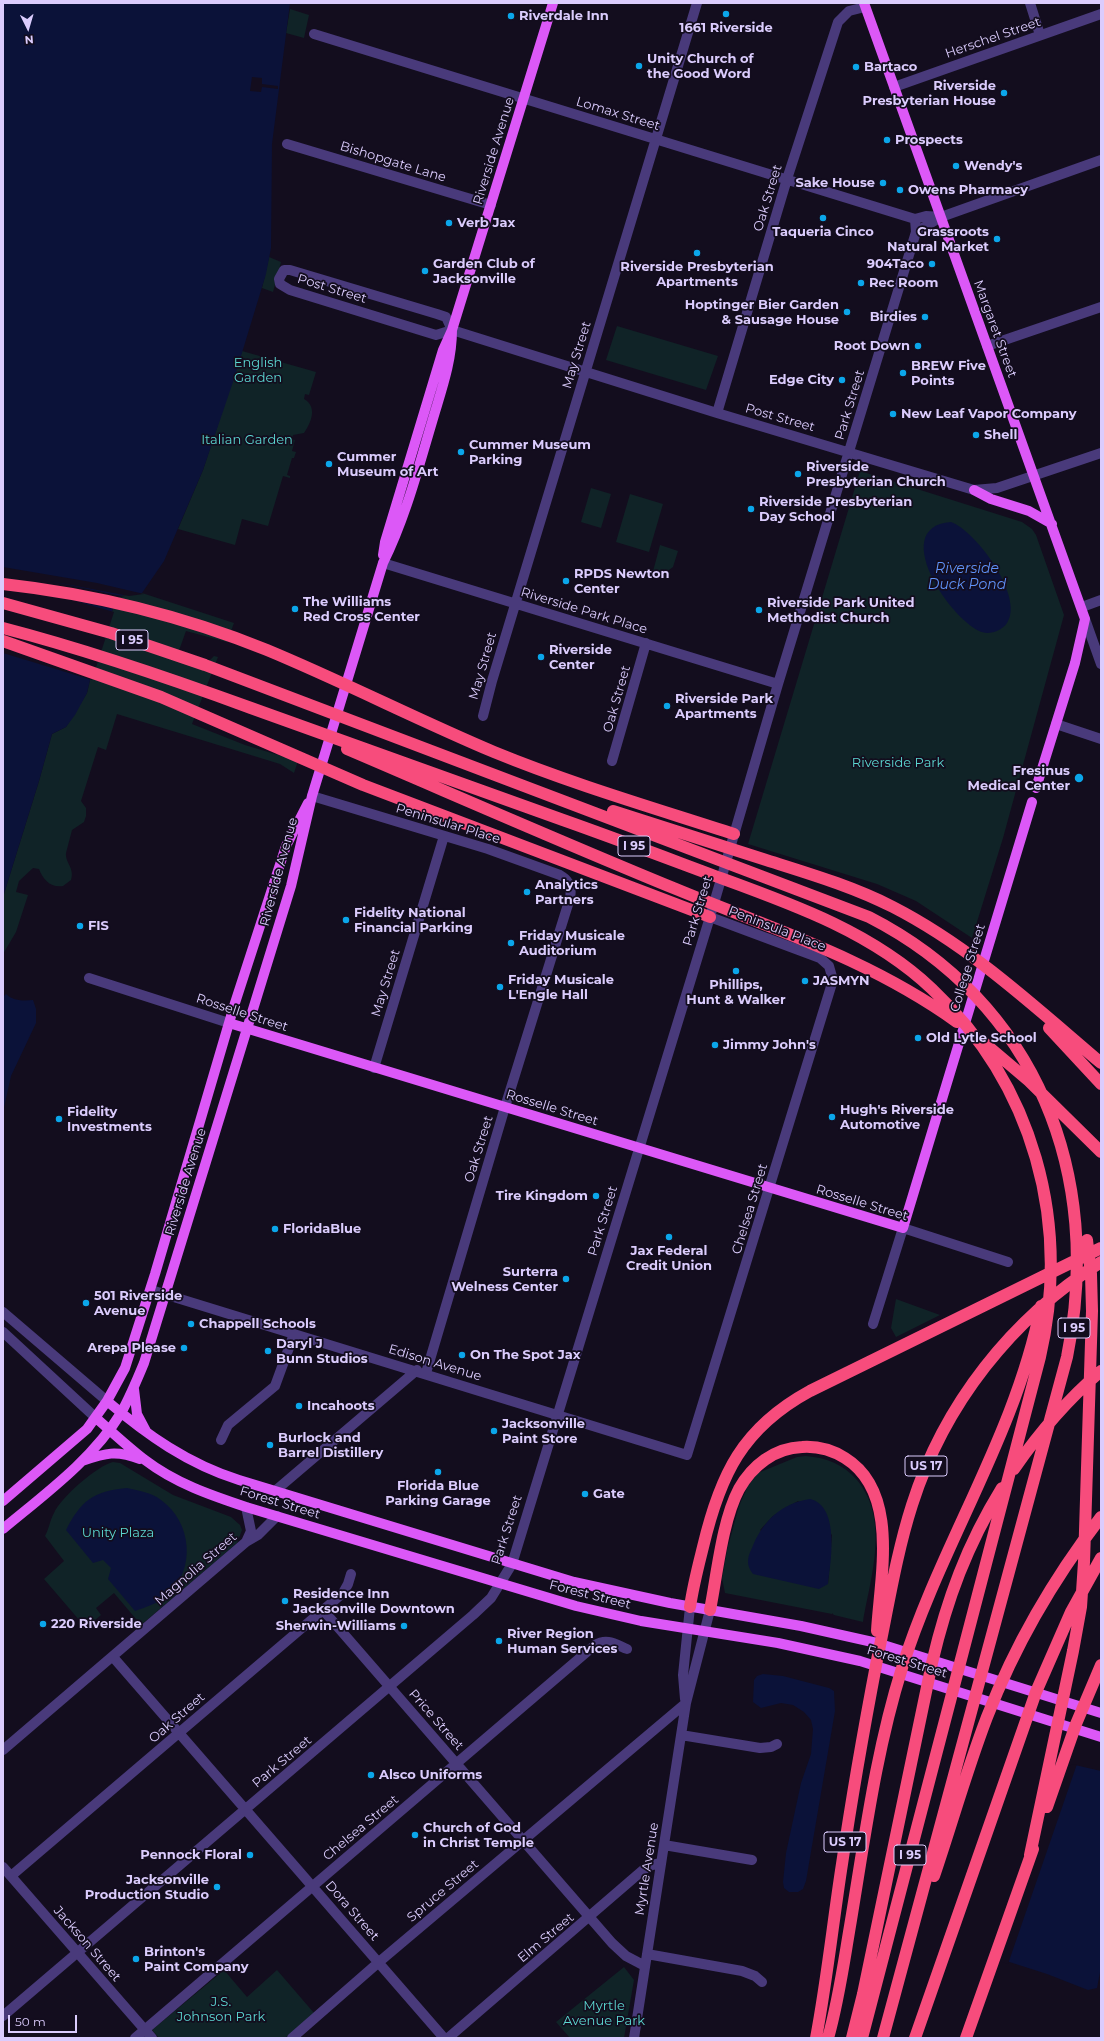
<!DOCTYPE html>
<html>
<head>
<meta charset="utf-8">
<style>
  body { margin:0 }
  #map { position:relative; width:1104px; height:2041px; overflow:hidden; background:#130d1e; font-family:Montserrat,sans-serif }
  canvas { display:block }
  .frame { position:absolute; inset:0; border:4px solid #dbccfd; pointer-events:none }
  .north { position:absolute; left:8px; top:8px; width:40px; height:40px; -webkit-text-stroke:3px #130d1e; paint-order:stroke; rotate:175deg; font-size:11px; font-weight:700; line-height:16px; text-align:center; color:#dbccfd }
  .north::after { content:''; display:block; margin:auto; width:14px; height:18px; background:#dbccfd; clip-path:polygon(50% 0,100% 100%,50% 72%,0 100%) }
  .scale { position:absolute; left:8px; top:2015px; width:69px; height:18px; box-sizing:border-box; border:2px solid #dbccfd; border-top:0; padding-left:5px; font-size:12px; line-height:14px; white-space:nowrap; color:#dbccfd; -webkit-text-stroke:3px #130d1e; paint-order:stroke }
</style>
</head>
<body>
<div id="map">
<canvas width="1104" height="2041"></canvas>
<div class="frame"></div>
<div class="north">N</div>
<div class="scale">50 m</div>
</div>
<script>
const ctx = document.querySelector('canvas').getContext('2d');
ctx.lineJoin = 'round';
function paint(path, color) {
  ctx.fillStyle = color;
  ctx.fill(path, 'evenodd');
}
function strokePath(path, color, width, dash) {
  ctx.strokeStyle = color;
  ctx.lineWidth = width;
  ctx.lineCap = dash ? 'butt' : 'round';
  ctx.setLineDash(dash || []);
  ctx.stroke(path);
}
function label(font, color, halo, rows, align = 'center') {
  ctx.font = font + ' Montserrat,sans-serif';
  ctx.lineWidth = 3.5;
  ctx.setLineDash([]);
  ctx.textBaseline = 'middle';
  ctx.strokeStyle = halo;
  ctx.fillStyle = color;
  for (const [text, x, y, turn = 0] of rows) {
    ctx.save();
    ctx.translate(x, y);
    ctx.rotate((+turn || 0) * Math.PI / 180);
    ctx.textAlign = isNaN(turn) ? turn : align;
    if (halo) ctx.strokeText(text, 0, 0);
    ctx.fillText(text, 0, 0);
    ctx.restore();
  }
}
paint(new Path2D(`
  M290,9L309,15L304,38L286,33Z
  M269,257L281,262L273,292L262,288Z
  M617,326L718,356L706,390L606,360Z
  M242,351L316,372L309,395L305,394L304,399C318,407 311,423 304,433L293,435L292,439L295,440L292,451L296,452L294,458H292L287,475L290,476V478L283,476L268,526L242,519L235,545L178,529L203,470Z
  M860,471L1022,522L1032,529L1036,535L1064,615L1003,838L972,938L916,901L877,884L748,844Z
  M591,488L611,494L601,528L581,522Z
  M630,494L663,504L649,552L616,542Z
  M660,545L678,551L673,567L662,575L651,579Z
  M142,593L234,623L227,642L186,631L177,656L207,663L214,656L218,657L192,724L245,745L298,761L294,773L280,764L117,714L106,750L98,747L81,801L86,808V816L84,822L72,830L66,853C65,863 75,868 71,880L63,886C51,888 43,880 39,869L33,868L19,881L16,892L28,895L16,932L3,954V897L39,781L52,734L66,727L87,693L90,680L117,596Z
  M896,1299L940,1315L896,1337L891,1328Z
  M806,1456C827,1458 843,1464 857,1480C890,1520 871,1576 863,1622L834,1615L832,1613V1614L725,1593L722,1578L727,1550L739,1506L748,1486L758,1473L797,1457ZM798,1501L832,1535L828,1584L760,1530L773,1516Z
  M113,1462L120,1463L173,1495L231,1517L240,1525L242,1530L237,1543L141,1625L114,1593L96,1608L101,1615L86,1628L44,1579L64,1561L45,1536C49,1529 50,1520 54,1513C60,1498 98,1465 113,1462Z
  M624,1967L634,1980L624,2038H570L556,2022Z
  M224,1970L247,1997L277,1970L314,2013L285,2038H159L152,2030Z`), '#102327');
paint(new Path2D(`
  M3,3H290L272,144L271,248L266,274L234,379L203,470L164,561L142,593L117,596L90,680L87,693L75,715L66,727L52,734L39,781L3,897Z
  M951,522C976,531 1025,597 1007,623C1003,629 995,633 987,633C958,632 884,527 951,522Z
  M6,994C13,1001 24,1001 33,1000L36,1009V1023L11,1076L3,1112V997Z
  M127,1488C139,1491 151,1492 161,1500C192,1522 196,1569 168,1595C159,1603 146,1607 135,1611L108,1579L111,1568L103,1560L93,1563L66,1530C81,1501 93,1491 127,1488Z
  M810,1499C840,1506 831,1561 828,1584L819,1589L753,1574C746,1565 747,1558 752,1548C762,1522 781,1503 810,1499Z
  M763,1674L783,1676L829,1688L834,1691L835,1711L806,1881L803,1889L798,1892H789L784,1888L783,1882L786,1853L801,1783L811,1754L813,1729L811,1720L804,1712L793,1705L781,1703L761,1708L753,1702L754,1680L757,1676Z
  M1075,1765L1101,1771V1967L1097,1988L1088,1990L1047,1974L997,1958Z`), '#0b1239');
paint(new Path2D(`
  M252,77L262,78V84L278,86V89L262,87L261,92L250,91Z
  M3,567L97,583L144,594L129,596L50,581L125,597H119L115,609L75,601L114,612L92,680L3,653Z
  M1077,1764L1008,1964L996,1960L1051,1780L1065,1766Z`), '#130d1e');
strokePath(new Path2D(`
  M1030,3L1040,35
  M314,34L915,219
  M894,87L1101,14
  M287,144L491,205
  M915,219L926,216L941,217
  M916,232L941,217L955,212L1101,160
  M452,330L446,317L437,314L290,270H284L279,279L280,284L290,290L436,335L452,330L717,413L974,490L997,488L1101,453
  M987,346L1101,307
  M717,413L787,179L838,22L849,11L865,7
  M383,563L778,684
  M1082,607L1101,600
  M1085,619L1101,664
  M483,716L492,681L697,3
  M1056,724L1101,739
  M612,761L646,643
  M312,796L488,849L560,875C569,880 572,888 570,898L505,1107L426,1373
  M89,978L229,1023
  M374,1068L444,836
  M151,1290L687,1455L833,980L829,966L820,958L710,917
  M3,1312L107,1401
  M873,1324L903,1228L1008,1262
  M3,1332L96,1418
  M221,1440L228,1425L275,1386L294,1334
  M275,1491L417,1370
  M246,1507L251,1531L246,1542
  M323,1610L612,1943L626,1956L645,1966
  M113,1657L444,2038
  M685,1699L683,1675L690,1607
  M681,1735L760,1748L771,1747L777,1744
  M3,1750L246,1542L258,1535L277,1516
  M664,1845L752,1860
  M3,1867L152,2038
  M11,1876L343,1593L348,1584L351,1574
  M647,1954L742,1971L755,1976L762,1982
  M3,2016L473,1615L491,1598L512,1564L710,917L778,684L916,232L915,219
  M135,2038L595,1645C607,1638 615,1644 627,1649
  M292,2038L379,1962L686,1703
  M448,2038L643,1870L652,1865L661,1863
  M634,2038L686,1703L710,1610`), '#493a7b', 10);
strokePath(new Path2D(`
  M864,3L1085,619L1075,663L1036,788
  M974,490L991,499L1029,511L1052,524
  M383,555L385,542L443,350L452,330L553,3
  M229,1023L903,1228L1032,802
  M134,1389L137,1414L146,1431
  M107,1401C147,1435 188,1464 239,1480L574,1582L670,1603L801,1626L877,1643L1101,1713
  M96,1418C112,1432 128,1447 145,1460C175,1483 210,1495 246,1507L576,1606L641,1621L778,1643L860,1661L1101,1737
  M82,1461C106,1453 116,1450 140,1459
  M3,1501L87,1429L107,1401L125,1368L155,1274L234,1006L286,846L308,803
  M3,1529C45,1494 92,1460 121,1413C130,1397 137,1380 144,1363L291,886L312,796L383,563C405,519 418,469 432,422C441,391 452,362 452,330`), '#dc58f7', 10);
strokePath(new Path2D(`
  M3,584C93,594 183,616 267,650C344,682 418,720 494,752C572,784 654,808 734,834
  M3,603L111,633L205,665L869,917C1037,1003 1104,1175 1067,1357L883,2038
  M3,628C88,650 169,678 251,708C355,745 459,782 563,820C614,838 664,857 715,876C792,904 872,932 932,989C1034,1085 1071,1222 1040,1357L862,2038
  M3,641L161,697L363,785L710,917
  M347,749C457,796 566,844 676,889C775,930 869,959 957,1022
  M613,811C663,827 713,843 763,859C807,873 852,886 893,907C971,947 1035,1007 1101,1063
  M1049,1028L1101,1084
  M983,1042L1029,1081L1101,1152
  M1014,1469C1039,1433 1067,1400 1101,1371
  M690,1607C693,1586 698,1567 703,1547C720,1475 742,1428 810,1391L1101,1248
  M710,1610C717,1575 722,1521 739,1489C752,1466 774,1448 802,1447C817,1446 832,1450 845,1458C900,1492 880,1577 877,1631
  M1047,1807L1076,1724L1101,1665
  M1030,1855L1073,1651L1081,1607L1084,1562L1092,1311L1091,1274L1087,1240
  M934,1876C952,1823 967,1769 987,1717C1015,1645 1054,1578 1101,1517
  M816,2038C827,1980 833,1922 842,1864C852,1796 864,1728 877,1660C888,1608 896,1555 912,1505C944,1404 1012,1318 1101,1262
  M828,2038C838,2003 843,1968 849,1932C864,1844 875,1754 902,1668C941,1544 1016,1434 1041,1306
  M852,2038L863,1994L932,1663C947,1599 967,1545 1002,1488
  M915,2038L1036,1692L1071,1612L1101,1558
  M966,2038L1033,1849`), '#f74c7c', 12);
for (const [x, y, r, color] of [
  [726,14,4,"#0ba6ea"],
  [511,16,4,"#0ba6ea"],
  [639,66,4,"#0ba6ea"],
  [856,67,4,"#0ba6ea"],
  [1004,93,4,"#0ba6ea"],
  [887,140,4,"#0ba6ea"],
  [956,166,4,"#0ba6ea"],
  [883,183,4,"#0ba6ea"],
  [900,190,4,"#0ba6ea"],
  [823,218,4,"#0ba6ea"],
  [449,223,4,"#0ba6ea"],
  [997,239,4,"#0ba6ea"],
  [697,253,4,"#0ba6ea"],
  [932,264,4,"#0ba6ea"],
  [425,271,4,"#0ba6ea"],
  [861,283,4,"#0ba6ea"],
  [847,312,4,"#0ba6ea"],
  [925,317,4,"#0ba6ea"],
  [918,346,4,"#0ba6ea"],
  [903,373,4,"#0ba6ea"],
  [842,380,4,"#0ba6ea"],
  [893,414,4,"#0ba6ea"],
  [976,435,4,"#0ba6ea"],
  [461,452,4,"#0ba6ea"],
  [329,464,4,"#0ba6ea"],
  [798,474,4,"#0ba6ea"],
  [751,509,4,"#0ba6ea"],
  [566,581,4,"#0ba6ea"],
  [295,609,4,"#0ba6ea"],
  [759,610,4,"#0ba6ea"],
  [541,657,4,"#0ba6ea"],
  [667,706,4,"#0ba6ea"],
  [1079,778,5,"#0ba6ea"],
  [527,892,4,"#0ba6ea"],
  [346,920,4,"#0ba6ea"],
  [80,926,4,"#0ba6ea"],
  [511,943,4,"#0ba6ea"],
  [736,971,4,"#0ba6ea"],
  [805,981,4,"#0ba6ea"],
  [500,987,4,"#0ba6ea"],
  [918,1038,4,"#0ba6ea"],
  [715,1045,4,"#0ba6ea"],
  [832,1117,4,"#0ba6ea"],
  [59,1119,4,"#0ba6ea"],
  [596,1196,4,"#0ba6ea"],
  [275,1229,4,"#0ba6ea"],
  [669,1237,4,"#0ba6ea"],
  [566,1279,4,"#0ba6ea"],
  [86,1303,4,"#0ba6ea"],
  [191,1324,4,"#0ba6ea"],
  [184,1348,4,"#0ba6ea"],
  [268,1351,4,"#0ba6ea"],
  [462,1355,4,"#0ba6ea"],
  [299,1406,4,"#0ba6ea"],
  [494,1431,4,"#0ba6ea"],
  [270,1445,4,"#0ba6ea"],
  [438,1472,4,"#0ba6ea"],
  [585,1494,4,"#0ba6ea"],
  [285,1601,4,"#0ba6ea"],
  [43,1624,4,"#0ba6ea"],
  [404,1626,4,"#0ba6ea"],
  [499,1641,4,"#0ba6ea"],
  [371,1775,4,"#0ba6ea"],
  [415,1835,4,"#0ba6ea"],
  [250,1855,4,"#0ba6ea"],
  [217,1887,4,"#0ba6ea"],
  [136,1959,4,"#0ba6ea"]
]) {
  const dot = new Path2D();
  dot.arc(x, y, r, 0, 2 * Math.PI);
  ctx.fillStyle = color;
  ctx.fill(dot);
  strokePath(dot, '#130d1e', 1.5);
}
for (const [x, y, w] of [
  [132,640,32],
  [634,846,32],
  [1074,1328,32],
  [926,1466,42],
  [845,1842,42],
  [910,1855,32]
]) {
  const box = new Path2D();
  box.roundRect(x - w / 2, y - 10, w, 20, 3);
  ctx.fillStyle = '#130d1e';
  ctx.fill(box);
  strokePath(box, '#dbccfd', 1);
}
label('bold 12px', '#dbccfd', null, [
  ["I 95",132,640],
  ["I 95",634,846],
  ["I 95",1074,1328],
  ["US 17",926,1466],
  ["US 17",845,1842],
  ["I 95",910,1855]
]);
label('bold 13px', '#dbccfd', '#130d1e', [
  ["Riverdale Inn",519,16],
  ["1661 Riverside",726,28,"center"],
  ["Unity Church of",647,59],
  ["the Good Word",647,74],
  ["Bartaco",864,67],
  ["Riverside",996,86,"right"],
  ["Presbyterian House",996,101,"right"],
  ["Prospects",895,140],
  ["Wendy's",964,166],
  ["Sake House",875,183,"right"],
  ["Owens Pharmacy",908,190],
  ["Verb Jax",457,223],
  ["Taqueria Cinco",823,232,"center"],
  ["Grassroots",989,232,"right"],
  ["Natural Market",989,247,"right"],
  ["Garden Club of",433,264],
  ["Jacksonville",433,279],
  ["904Taco",924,264,"right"],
  ["Riverside Presbyterian",697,267,"center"],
  ["Apartments",697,282,"center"],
  ["Rec Room",869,283],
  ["Hoptinger Bier Garden",839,305,"right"],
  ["& Sausage House",839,320,"right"],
  ["Birdies",917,317,"right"],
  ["Root Down",910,346,"right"],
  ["BREW Five",911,366],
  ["Points",911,381],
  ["Edge City",834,380,"right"],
  ["New Leaf Vapor Company",901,414],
  ["Shell",984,435],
  ["Cummer Museum",469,445],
  ["Parking",469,460],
  ["Cummer",337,457],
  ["Museum of Art",337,472],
  ["Riverside",806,467],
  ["Presbyterian Church",806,482],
  ["Riverside Presbyterian",759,502],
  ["Day School",759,517],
  ["RPDS Newton",574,574],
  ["Center",574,589],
  ["The Williams",303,602],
  ["Red Cross Center",303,617],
  ["Riverside Park United",767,603],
  ["Methodist Church",767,618],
  ["Riverside",549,650],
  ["Center",549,665],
  ["Riverside Park",675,699],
  ["Apartments",675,714],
  ["Fresinus",1070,771,"right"],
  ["Medical Center",1070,786,"right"],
  ["Analytics",535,885],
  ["Partners",535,900],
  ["Fidelity National",354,913],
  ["Financial Parking",354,928],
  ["FIS",88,926],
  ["Friday Musicale",519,936],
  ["Auditorium",519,951],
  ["Friday Musicale",508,980],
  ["L'Engle Hall",508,995],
  ["JASMYN",813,981],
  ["Phillips,",736,985,"center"],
  ["Hunt & Walker",736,1000,"center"],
  ["Old Lytle School",926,1038],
  ["Jimmy John's",723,1045],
  ["Hugh's Riverside",840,1110],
  ["Automotive",840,1125],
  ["Fidelity",67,1112],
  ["Investments",67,1127],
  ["Tire Kingdom",588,1196,"right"],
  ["FloridaBlue",283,1229],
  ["Jax Federal",669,1251,"center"],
  ["Credit Union",669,1266,"center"],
  ["Surterra",558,1272,"right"],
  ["Welness Center",558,1287,"right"],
  ["501 Riverside",94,1296],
  ["Avenue",94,1311],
  ["Chappell Schools",199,1324],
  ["Daryl J",276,1344],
  ["Bunn Studios",276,1359],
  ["Arepa Please",176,1348,"right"],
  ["On The Spot Jax",470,1355],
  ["Incahoots",307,1406],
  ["Jacksonville",502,1424],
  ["Paint Store",502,1439],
  ["Burlock and",278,1438],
  ["Barrel Distillery",278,1453],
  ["Florida Blue",438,1486,"center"],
  ["Parking Garage",438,1501,"center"],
  ["Gate",593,1494],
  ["Residence Inn",293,1594],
  ["Jacksonville Downtown",293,1609],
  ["220 Riverside",51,1624],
  ["Sherwin-Williams",396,1626,"right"],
  ["River Region",507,1634],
  ["Human Services",507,1649],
  ["Alsco Uniforms",379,1775],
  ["Church of God",423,1828],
  ["in Christ Temple",423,1843],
  ["Pennock Floral",242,1855,"right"],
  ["Jacksonville",209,1880,"right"],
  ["Production Studio",209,1895,"right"],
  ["Brinton's",144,1952],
  ["Paint Company",144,1967]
], 'left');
label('13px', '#dbccfd', '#130d1e', [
  ["Herschel Street",993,38,-19],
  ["Lomax Street",618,114,17],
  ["Riverside Avenue",494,151,-73],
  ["Bishopgate Lane",393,162,17],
  ["Oak Street",768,198,-73],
  ["Post Street",332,289,17],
  ["Margaret Street",995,329,70],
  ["May Street",577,355,-73],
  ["Park Street",850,405,-73],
  ["Post Street",780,418,16],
  ["Riverside Park Place",584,611,17],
  ["May Street",483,666,-74],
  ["Oak Street",617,699,-74],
  ["Peninsular Place",448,824,17],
  ["Riverside Avenue",279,872,-75],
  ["Park Street",698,911,-73],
  ["Peninsula Place",777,929,21],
  ["College Street",968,968,-73],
  ["May Street",386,983,-73],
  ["Rosselle Street",242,1013,18],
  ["Rosselle Street",552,1108,17],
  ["Oak Street",479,1149,-73],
  ["Riverside Avenue",186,1182,-73],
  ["Rosselle Street",862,1203,17],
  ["Chelsea Street",750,1209,-73],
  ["Park Street",603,1221,-73],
  ["Edison Avenue",435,1363,17],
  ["Forest Street",280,1503,17],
  ["Park Street",507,1530,-72],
  ["Magnolia Street",196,1569,-41],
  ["Forest Street",590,1595,14],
  ["Forest Street",907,1662,17],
  ["Oak Street",177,1718,-41],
  ["Price Street",436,1720,49],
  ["Park Street",282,1762,-40],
  ["Chelsea Street",361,1828,-40],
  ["Myrtle Avenue",647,1869,-81],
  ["Spruce Street",443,1891,-40],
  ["Dora Street",352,1911,49],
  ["Elm Street",546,1938,-40],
  ["Jackson Street",87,1944,49]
]);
label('13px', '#5cd8d2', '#130d1e', [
  ["English",258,363],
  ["Garden",258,378],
  ["Italian Garden",247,440],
  ["Riverside Park",898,763],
  ["Unity Plaza",118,1533],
  ["J.S.",221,2002],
  ["Johnson Park",221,2017],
  ["Myrtle",604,2006],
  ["Avenue Park",604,2021]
]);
label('italic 14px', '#5f92f8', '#130d1e', [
  ["Riverside",967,569],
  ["Duck Pond",967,585]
]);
</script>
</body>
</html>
